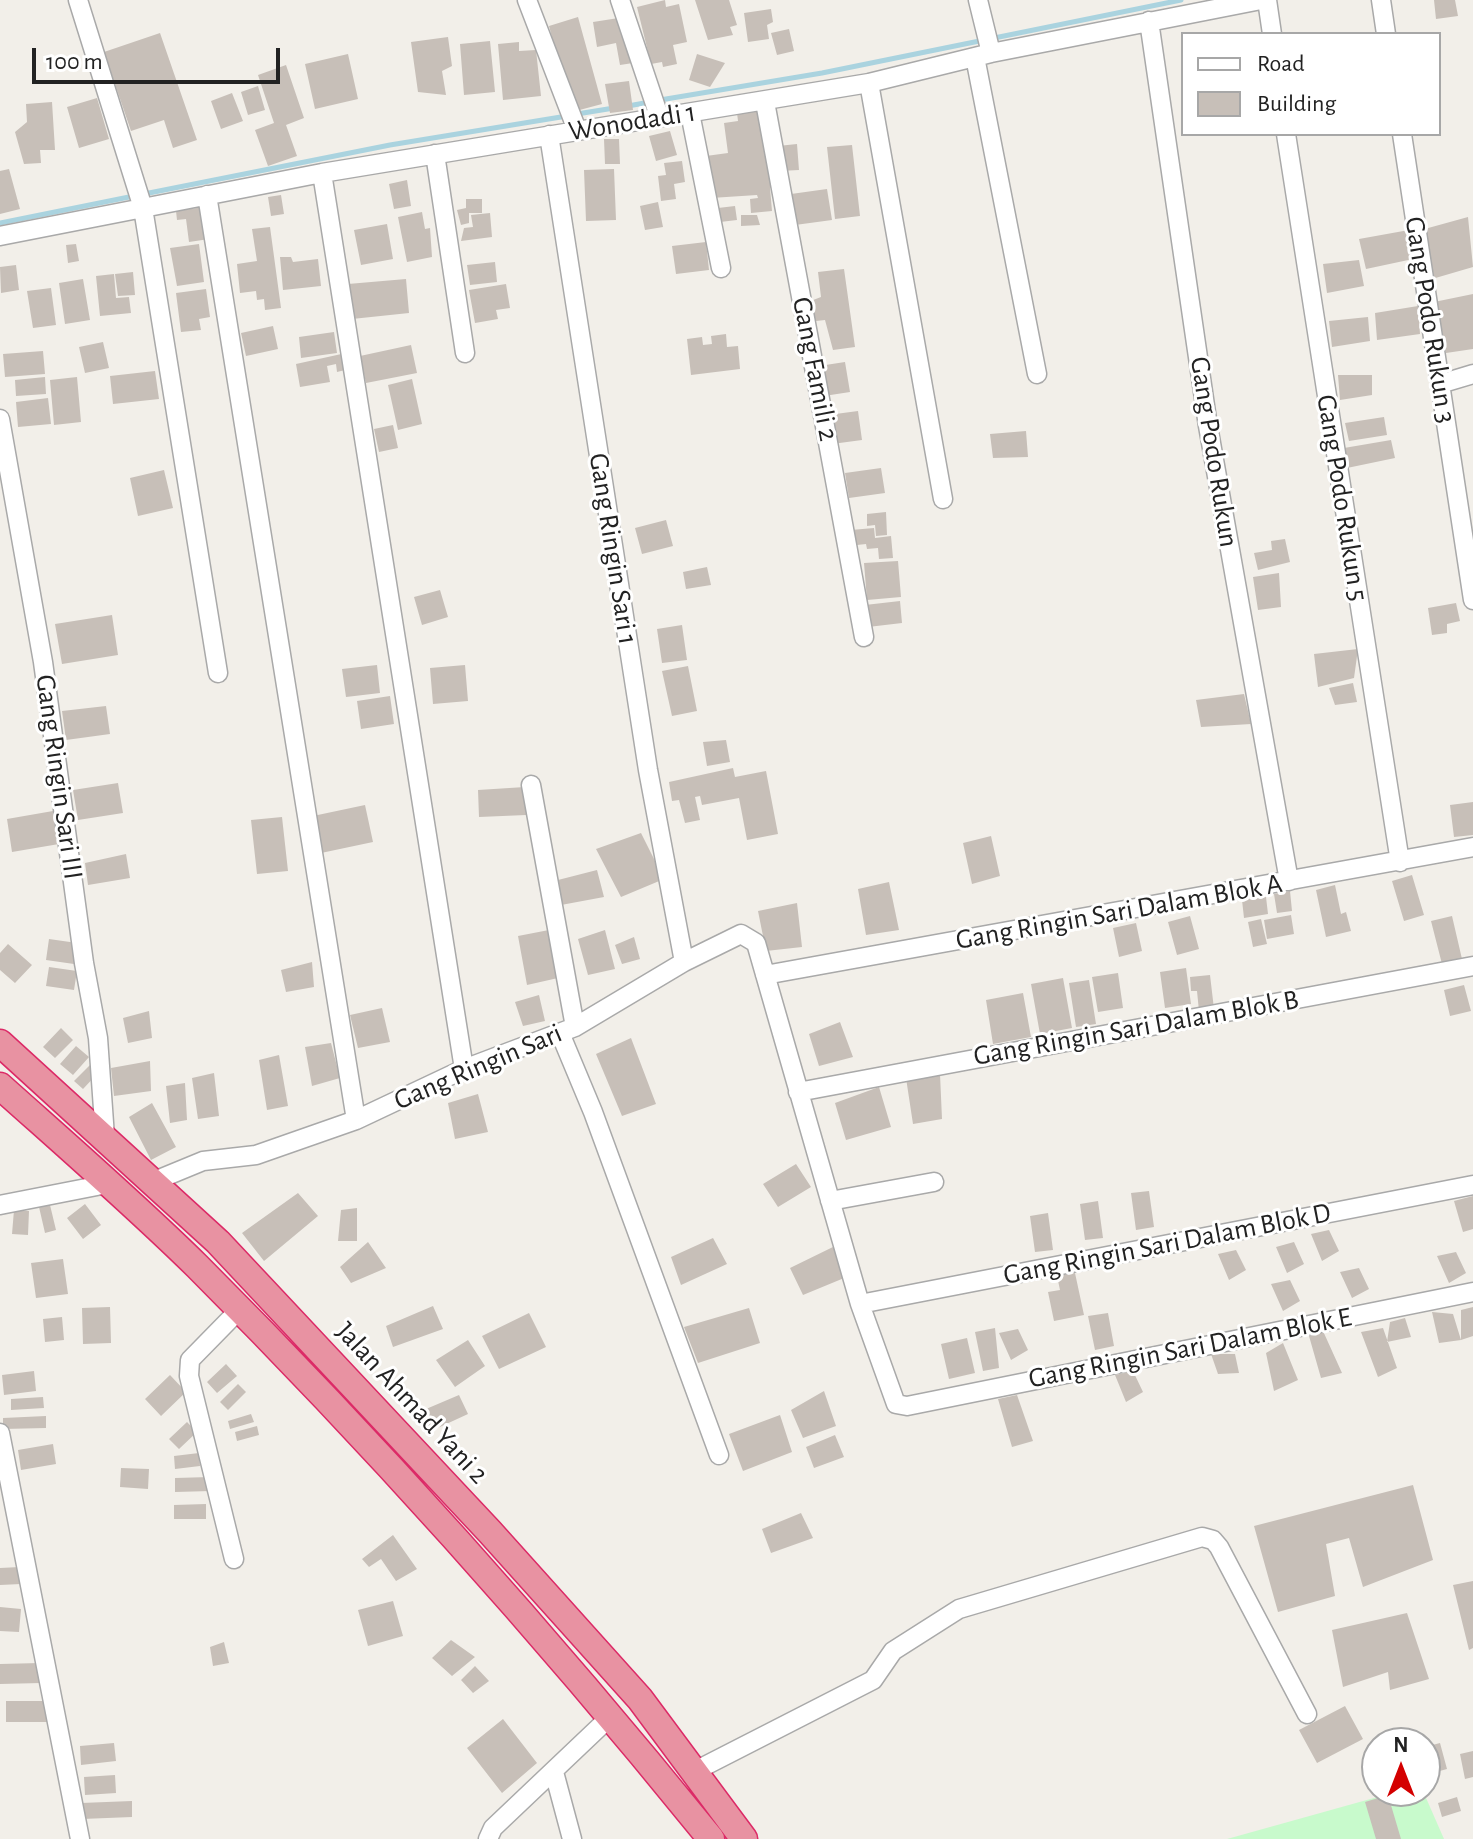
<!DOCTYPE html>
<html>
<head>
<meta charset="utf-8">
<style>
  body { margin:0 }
  #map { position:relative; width:1473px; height:1839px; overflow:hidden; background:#f2efe9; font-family:"Alegreya Sans",sans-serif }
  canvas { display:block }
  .legend { position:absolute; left:1181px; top:32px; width:260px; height:104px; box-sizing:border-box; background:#fff; border:2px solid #a7a7a7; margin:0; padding:10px 14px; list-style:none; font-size:24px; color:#222 }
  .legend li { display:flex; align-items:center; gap:16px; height:40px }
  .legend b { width:40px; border:2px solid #a7a7a7 }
  .north { position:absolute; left:1361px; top:1727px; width:80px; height:80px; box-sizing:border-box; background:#fff; border:2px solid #a7a7a7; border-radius:50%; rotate:0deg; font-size:22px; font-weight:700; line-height:32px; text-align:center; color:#222 }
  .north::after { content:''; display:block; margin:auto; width:28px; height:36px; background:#d40000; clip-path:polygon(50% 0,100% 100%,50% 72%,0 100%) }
  .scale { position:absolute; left:32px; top:48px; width:248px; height:36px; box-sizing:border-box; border:4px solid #222; border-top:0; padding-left:10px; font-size:24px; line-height:28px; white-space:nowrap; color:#222; -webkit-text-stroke:6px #fff; paint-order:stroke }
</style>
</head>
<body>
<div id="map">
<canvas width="1473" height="1839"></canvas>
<ul class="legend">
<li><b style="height:10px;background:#fff"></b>Road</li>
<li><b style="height:22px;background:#c7bfb8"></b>Building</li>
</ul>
<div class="north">N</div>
<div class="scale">100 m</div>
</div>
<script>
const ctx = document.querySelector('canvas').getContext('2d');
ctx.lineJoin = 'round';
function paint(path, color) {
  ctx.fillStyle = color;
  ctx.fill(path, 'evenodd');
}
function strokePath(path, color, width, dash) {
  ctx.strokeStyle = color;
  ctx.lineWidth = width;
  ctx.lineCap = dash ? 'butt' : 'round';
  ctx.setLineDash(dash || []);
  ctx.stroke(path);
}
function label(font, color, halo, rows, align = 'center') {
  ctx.font = font + ' "Alegreya Sans",sans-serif';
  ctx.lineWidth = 6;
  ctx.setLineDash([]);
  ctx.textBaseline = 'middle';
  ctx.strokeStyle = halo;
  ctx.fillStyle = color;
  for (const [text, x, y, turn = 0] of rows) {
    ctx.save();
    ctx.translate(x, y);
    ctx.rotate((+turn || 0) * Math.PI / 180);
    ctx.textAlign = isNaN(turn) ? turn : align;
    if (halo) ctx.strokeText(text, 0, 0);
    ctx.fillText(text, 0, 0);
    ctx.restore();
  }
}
paint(new Path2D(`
  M1399,1791H1423L1444,1839H1227Z`), '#c8facc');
strokePath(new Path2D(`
  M660,100L822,73L1181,0
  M628,106L650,102
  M577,114L614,108
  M144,194L390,145L567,116
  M0,223L134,196`), '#aad3df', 5);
paint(new Path2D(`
  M665,0L666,7L679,4L687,42L673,45L677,64L663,67L662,62L651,64L637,7Z
  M695,0H729L737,25L730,27L733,35L708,40Z
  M1434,0H1455L1458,16L1436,19Z
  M771,9L773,22L767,25L769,39L748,42L744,13Z
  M578,17L602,104L572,112L549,26Z
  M625,17L633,63L620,65L616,43L597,47L593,22Z
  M789,29L794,51L777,55L771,33Z
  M160,33L197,140L173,148L164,120L131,131L104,52Z
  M448,37L452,66L442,71L446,95L418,92L411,42Z
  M490,41L495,92L464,95L460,44Z
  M519,42V51L536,50L541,96L503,100L498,44Z
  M348,54L358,99L315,109L305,64Z
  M697,54L725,63L710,87L689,80Z
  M286,65L304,118L286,125L297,156L268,166L255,130L274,123L258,75Z
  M629,81L633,110L610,113L605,84Z
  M258,86L265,110L248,115L241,92Z
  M232,93L243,121L221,129L211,101Z
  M97,98L109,139L79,148L67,107Z
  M52,102L55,150H40L41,163L24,164L15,132L27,122L26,104Z
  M764,110L774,185L770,188L772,211L751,213L750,199L758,198L757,195L711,198L706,156L728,153L724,123L738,121L737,113Z
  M670,131L677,155L656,161L649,136Z
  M604,139H619L620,164H605Z
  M797,144L799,170L780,171L778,146Z
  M852,145L860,216L835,219L827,147Z
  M682,161L685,182L674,184L676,199L661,201L658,176L666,175L664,163Z
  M9,169L20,209L0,214V171Z
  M614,169L616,220L586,221L584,170Z
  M407,180L411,206L394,209L389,184Z
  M827,189L832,220L795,225L791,194Z
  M281,195L284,214L271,216L268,197Z
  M466,199H482V213H469V223L461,225L457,210L466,208Z
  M658,202L663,227L645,230L640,206Z
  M735,206L737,220L720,222L718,208Z
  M204,207L209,239L189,242L186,219L177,220L176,211Z
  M422,212L425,229L430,228L432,257L407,262L398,217Z
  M490,213L492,237L461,241L464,228L473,227L471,215Z
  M741,215H757L760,225L741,226Z
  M1468,217L1473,267L1432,279L1421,230Z
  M387,224L393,259L361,265L354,230Z
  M270,227L281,308L265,310L264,299L257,300L256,291L240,293L237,264L257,261L252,229Z
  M1409,230L1413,259L1366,269L1359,239Z
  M706,242L709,270L676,274L672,246Z
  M76,244L79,261L68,263L66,245Z
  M199,244L204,282L177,286L170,248Z
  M280,257H291L293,262L318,259L321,286L283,290Z
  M1359,260L1364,286L1327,293L1323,264Z
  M495,262L497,282L470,285L467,265Z
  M16,265L19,290L1,293L0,267Z
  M844,269L855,347L833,350L825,320L816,321L808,302L821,297L818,272Z
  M133,272L135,295L118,296L115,274Z
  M114,274L116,298L129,297L131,313L100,316L96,276Z
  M83,279L90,320L65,324L59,283Z
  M406,279L409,313L352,319L348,284Z
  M506,284L510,308L496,310L498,319L475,323L469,290Z
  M51,288L56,325L33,328L27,291Z
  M206,289L210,317L199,319L201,330L181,332L176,293Z
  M1473,294V349L1446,353L1434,302Z
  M1418,306L1420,334L1377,340L1375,313Z
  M1368,317L1370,341L1332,347L1329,321Z
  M273,326L278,349L246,356L241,333Z
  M334,332L337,353L301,358L299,337Z
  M726,334L727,347L738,346L740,369L691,375L687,339L702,337L703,345L712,344L711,336Z
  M103,342L109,368L85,373L79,347Z
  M411,345L417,373L366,383L360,356Z
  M43,351L45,374L5,377L3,354Z
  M346,353L349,369L337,372L336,364L327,366L330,382L300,387L296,364Z
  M845,362L850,392L824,396L819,366Z
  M155,371L159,399L113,404L110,376Z
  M1338,375H1372V395L1340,400Z
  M45,377L46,394L16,396L15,380Z
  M77,377L81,422L54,425L50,380Z
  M412,379L422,424L398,430L388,385Z
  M48,398L51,424L18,427L16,402Z
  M858,411L862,440L832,444L828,415Z
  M1384,417L1387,435L1349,441L1345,423Z
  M393,425L398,448L379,452L374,429Z
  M1026,431L1028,457L993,458L990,434Z
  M1391,440L1395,458L1347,468L1344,448Z
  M881,468L885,493L849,498L845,473Z
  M164,470L173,508L138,516L130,478Z
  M886,512L887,535L876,536L875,525L867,526V514Z
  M666,520L673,546L642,554L635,528Z
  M874,528L875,538L891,536L893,558L879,559L878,548L867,549L866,544L857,545L851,530Z
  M1285,539L1290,562L1258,570L1254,553L1272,550L1271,541Z
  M898,561L901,597L867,600L864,563Z
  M707,567L711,585L686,589L683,572Z
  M1279,573L1281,607L1258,610L1253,577Z
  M440,590L448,617L422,625L414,597Z
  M900,601L902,623L868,627L865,605Z
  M1456,603L1460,621L1447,624V633L1432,635L1428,608Z
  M112,615L118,655L62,664L55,624Z
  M682,625L687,660L662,663L657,629Z
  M1358,649L1354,678L1318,687L1314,654Z
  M377,665L380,693L346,697L342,669Z
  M465,665L468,701L433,704L430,668Z
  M688,666L697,711L672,716L662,671Z
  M1353,683L1357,702L1335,705L1329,688Z
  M1244,694L1251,724L1201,727L1196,700Z
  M390,696L394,724L361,729L357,701Z
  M106,706L110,734L66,740L62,711Z
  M726,740L730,762L707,766L703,742Z
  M733,768L735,777L766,771L778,834L747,840L739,798L702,805L700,796L695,797L700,820L685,823L679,800L672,801L669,782Z
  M118,783L123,813L78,820L73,790Z
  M525,787L526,815L479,817L478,790Z
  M1473,802V835L1454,837L1450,805Z
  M365,805L373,842L321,853L313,816Z
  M53,811L59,844L12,852L7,819Z
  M282,817L288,871L257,874L251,820Z
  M641,833L664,879L621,897L596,849Z
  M991,836L1000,876L972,884L963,843Z
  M126,854L130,878L88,885L85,863Z
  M597,870L604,897L561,905L558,880Z
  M1412,875L1424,915L1404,921L1392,881Z
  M889,882L899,930L866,935L858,889Z
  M1335,885L1341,914L1346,912L1351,931L1326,937L1316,890Z
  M1290,891L1292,911L1277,913L1274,894Z
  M1266,897L1268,914L1244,918L1242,900Z
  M797,903L802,947L766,951L758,911Z
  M1291,915L1294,934L1267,939L1264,920Z
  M1190,916L1199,949L1177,955L1168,922Z
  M1452,916L1462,959L1442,964L1431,921Z
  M1261,919L1267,944L1253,947L1248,922Z
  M1136,923L1142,951L1119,957L1113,928Z
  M549,930L558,978L527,985L518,936Z
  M605,930L615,969L588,975L578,939Z
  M634,937L640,959L622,964L615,945Z
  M49,939L77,943L74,964L46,960Z
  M8,944L32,965L15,983L0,970V953Z
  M312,962L314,987L286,992L281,970Z
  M49,967L77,971L74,990L46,986Z
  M1186,968L1191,1004L1165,1008L1160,972Z
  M1118,973L1123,1008L1098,1012L1092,977Z
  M1210,975L1214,1009L1199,1011L1197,991H1191L1190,977Z
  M1063,978L1072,1028L1040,1034L1031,984Z
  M1089,980L1096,1024L1076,1027L1069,983Z
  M1464,985L1471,1011L1450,1016L1444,990Z
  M1023,993L1031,1037L993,1044L986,1000Z
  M539,995L545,1021L523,1026L515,1002Z
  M382,1008L390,1042L358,1048L350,1015Z
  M149,1011L152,1038L128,1043L123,1018Z
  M840,1022L853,1057L819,1066L809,1034Z
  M61,1028L73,1040L55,1058L43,1047Z
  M631,1038L656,1104L622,1116L596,1054Z
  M331,1043L340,1078L312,1086L305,1047Z
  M76,1046L89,1057L73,1075L60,1064Z
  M279,1055L288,1106L267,1110L259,1060Z
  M150,1061L151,1091L114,1096L111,1068Z
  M90,1065L98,1073L83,1089L74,1081Z
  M214,1073L219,1116L198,1119L192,1078Z
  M940,1074L942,1119L913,1124L906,1078Z
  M185,1083L187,1120L170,1123L166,1086Z
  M879,1087L891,1127L846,1140L835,1103Z
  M478,1094L488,1132L455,1139L448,1103Z
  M152,1103L176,1147L151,1160L129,1117Z
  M796,1164L811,1187L778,1207L763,1184Z
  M1149,1191L1154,1227L1136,1230L1131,1193Z
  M298,1193L318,1216L264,1261L242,1233Z
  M1473,1196V1229L1463,1232L1454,1201Z
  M1098,1201L1103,1238L1085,1240L1080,1204Z
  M85,1204L101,1225L83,1239L67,1218Z
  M50,1205L56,1230L45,1233L39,1207Z
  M357,1208V1241H338L341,1210Z
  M14,1210L29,1211L28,1235L12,1234Z
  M1048,1213L1053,1250L1035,1252L1030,1216Z
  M1329,1230L1339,1251L1322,1261L1311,1234Z
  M713,1238L727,1264L681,1285L671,1257Z
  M368,1242L386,1268L351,1283L340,1267Z
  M1294,1242L1304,1264L1287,1273L1276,1247Z
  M835,1246L849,1276L803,1295L790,1268Z
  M1236,1250L1246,1270L1229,1280L1218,1254Z
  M1456,1252L1466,1273L1449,1283L1437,1256Z
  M63,1259L68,1294L36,1298L31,1263Z
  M1359,1268L1369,1289L1352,1298L1340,1272Z
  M1075,1273L1084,1315L1054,1321L1048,1292L1060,1290L1057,1276Z
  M1290,1280L1300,1301L1283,1311L1271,1284Z
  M433,1306L443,1329L393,1347L386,1326Z
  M110,1307L111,1343L83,1344L82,1308Z
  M1473,1307V1336L1461,1340V1310Z
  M749,1308L760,1343L698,1363L684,1327Z
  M1432,1312L1453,1314L1461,1340L1439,1343Z
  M529,1313L546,1347L499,1369L482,1336Z
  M1108,1313L1114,1346L1095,1350L1088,1316Z
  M62,1317L64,1340L45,1342L43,1319Z
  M1405,1318L1411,1337L1387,1342L1390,1322Z
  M995,1328L999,1368L983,1371L975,1332Z
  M1383,1328L1397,1368L1378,1377L1361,1332Z
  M1018,1329L1028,1350L1011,1360L999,1333Z
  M1323,1331L1342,1373L1321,1378L1309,1336Z
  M967,1338L975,1373L949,1379L941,1344Z
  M468,1340L485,1366L455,1387L436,1360Z
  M1283,1343L1298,1380L1274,1391L1266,1353Z
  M1211,1354H1235L1239,1373L1218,1374Z
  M226,1364L237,1376L217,1393L207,1382Z
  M34,1371L36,1391L4,1395L2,1375Z
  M1133,1371L1143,1392L1126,1402L1115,1375Z
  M170,1375L186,1392L161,1416L145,1399Z
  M238,1384L246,1392L228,1410L220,1402Z
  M824,1391L836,1426L803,1438L791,1410Z
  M459,1395L468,1414L429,1432L419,1412Z
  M1017,1395L1033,1441L1012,1447L998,1399Z
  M43,1397L44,1408L11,1410V1399Z
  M251,1414L254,1422L230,1429L228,1421Z
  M780,1415L792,1452L743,1471L729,1434Z
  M46,1416V1428L3,1429V1418Z
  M187,1422L197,1432L179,1449L169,1439Z
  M257,1426L259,1435L237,1441L235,1432Z
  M835,1435L844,1457L814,1468L806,1447Z
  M53,1444L56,1464L21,1470L18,1450Z
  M199,1453L200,1466L175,1469L174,1456Z
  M121,1468L149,1469L148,1489L120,1487Z
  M210,1477L211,1491L175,1492V1478Z
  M1413,1485L1433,1560L1363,1587L1349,1538L1326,1544L1335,1596L1278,1612L1254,1526Z
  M206,1504V1519H174V1505Z
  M801,1513L813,1538L771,1553L762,1529Z
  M393,1535L417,1569L396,1581L381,1559L369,1567L362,1559Z
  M20,1567L21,1584L0,1585V1568Z
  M1473,1581V1648L1469,1650L1453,1585Z
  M393,1601L403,1636L368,1646L358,1610Z
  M0,1607L21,1609L19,1632L0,1631Z
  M1407,1613L1429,1679L1390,1690L1388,1672L1343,1687L1332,1630Z
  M451,1640L475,1657L452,1676L432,1658Z
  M224,1642L229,1663L213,1666L210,1647Z
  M40,1663L41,1683L0,1684V1664Z
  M475,1666L489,1681L473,1693L461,1680Z
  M6,1701H48V1722H6Z
  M1345,1706L1363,1739L1317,1763L1299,1730Z
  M503,1719L537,1763L502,1793L467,1748Z
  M114,1743L116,1761L81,1765L80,1746Z
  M1440,1743L1447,1769L1425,1775V1747Z
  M1473,1751V1777L1465,1779L1460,1754Z
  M115,1775L116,1793L85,1795L84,1777Z
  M1388,1795L1401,1839H1376L1365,1802Z
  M1457,1797L1461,1811L1442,1817L1438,1803Z
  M132,1801V1817L82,1819L81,1803Z`), '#c7bfb8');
const minor = new Path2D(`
  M78,0L143,208L218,673
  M527,0L577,130
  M620,0L659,116
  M978,0L991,53
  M1267,0L1272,34
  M1381,0L1386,34
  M1149,21L1208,426L1289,881
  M975,57L1037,374
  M869,83L943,499
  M765,102L864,637
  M690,113L721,268
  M1286,134L1400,862
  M1402,134L1473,600
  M549,135L648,770L684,962
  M435,154L465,353
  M322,173L464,1069
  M207,195L356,1120
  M0,236L322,173L869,83L991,53L1261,0
  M1440,384L1473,374
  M0,419L43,662L84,963L98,1038L105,1137
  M531,785L575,1027
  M765,975L1473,847
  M560,1033L593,1112L719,1455
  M798,1092L1473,966
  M152,1182L203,1161L256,1155L356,1120L464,1069L575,1027L684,962L741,934L756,943L860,1304L896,1404L907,1406L1473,1292
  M830,1201L934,1182
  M0,1205L107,1184
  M860,1304L1473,1185
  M0,1433L80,1839
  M234,1559L189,1376L190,1360L239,1310
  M554,1772L572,1839
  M693,1772L873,1680L893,1651L959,1609L1202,1537L1213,1540L1219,1547L1307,1714
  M488,1839L493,1828L611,1716`);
const highway = new Path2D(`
  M0,1043L218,1242L490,1532L640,1699L744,1839
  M0,1086C66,1145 134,1204 197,1266C378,1447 550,1640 711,1839`);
strokePath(minor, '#a9a9a9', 21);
strokePath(highway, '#dc2a67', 29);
strokePath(minor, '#fff', 18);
strokePath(highway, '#e892a2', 26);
label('28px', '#222', '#fff', [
  ["Wonodadi 1",632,122,-9],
  ["Gang Podo Rukun 3",1430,320,81],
  ["Gang Famili 2",815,369,79],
  ["Gang Podo Rukun",1214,452,81],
  ["Gang Podo Rukun 5",1342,498,81],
  ["Gang Ringin Sari 1",613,549,81],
  ["Gang Ringin Sari III",59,777,82],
  ["Gang Ringin Sari Dalam Blok A",1119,912,-10],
  ["Gang Ringin Sari Dalam Blok B",1136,1028,-10],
  ["Gang Ringin Sari",478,1067,-23],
  ["Gang Ringin Sari Dalam Blok D",1167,1244,-11],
  ["Gang Ringin Sari Dalam Blok E",1190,1348,-11],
  ["Jalan Ahmad Yani 2",412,1403,47]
]);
</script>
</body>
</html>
